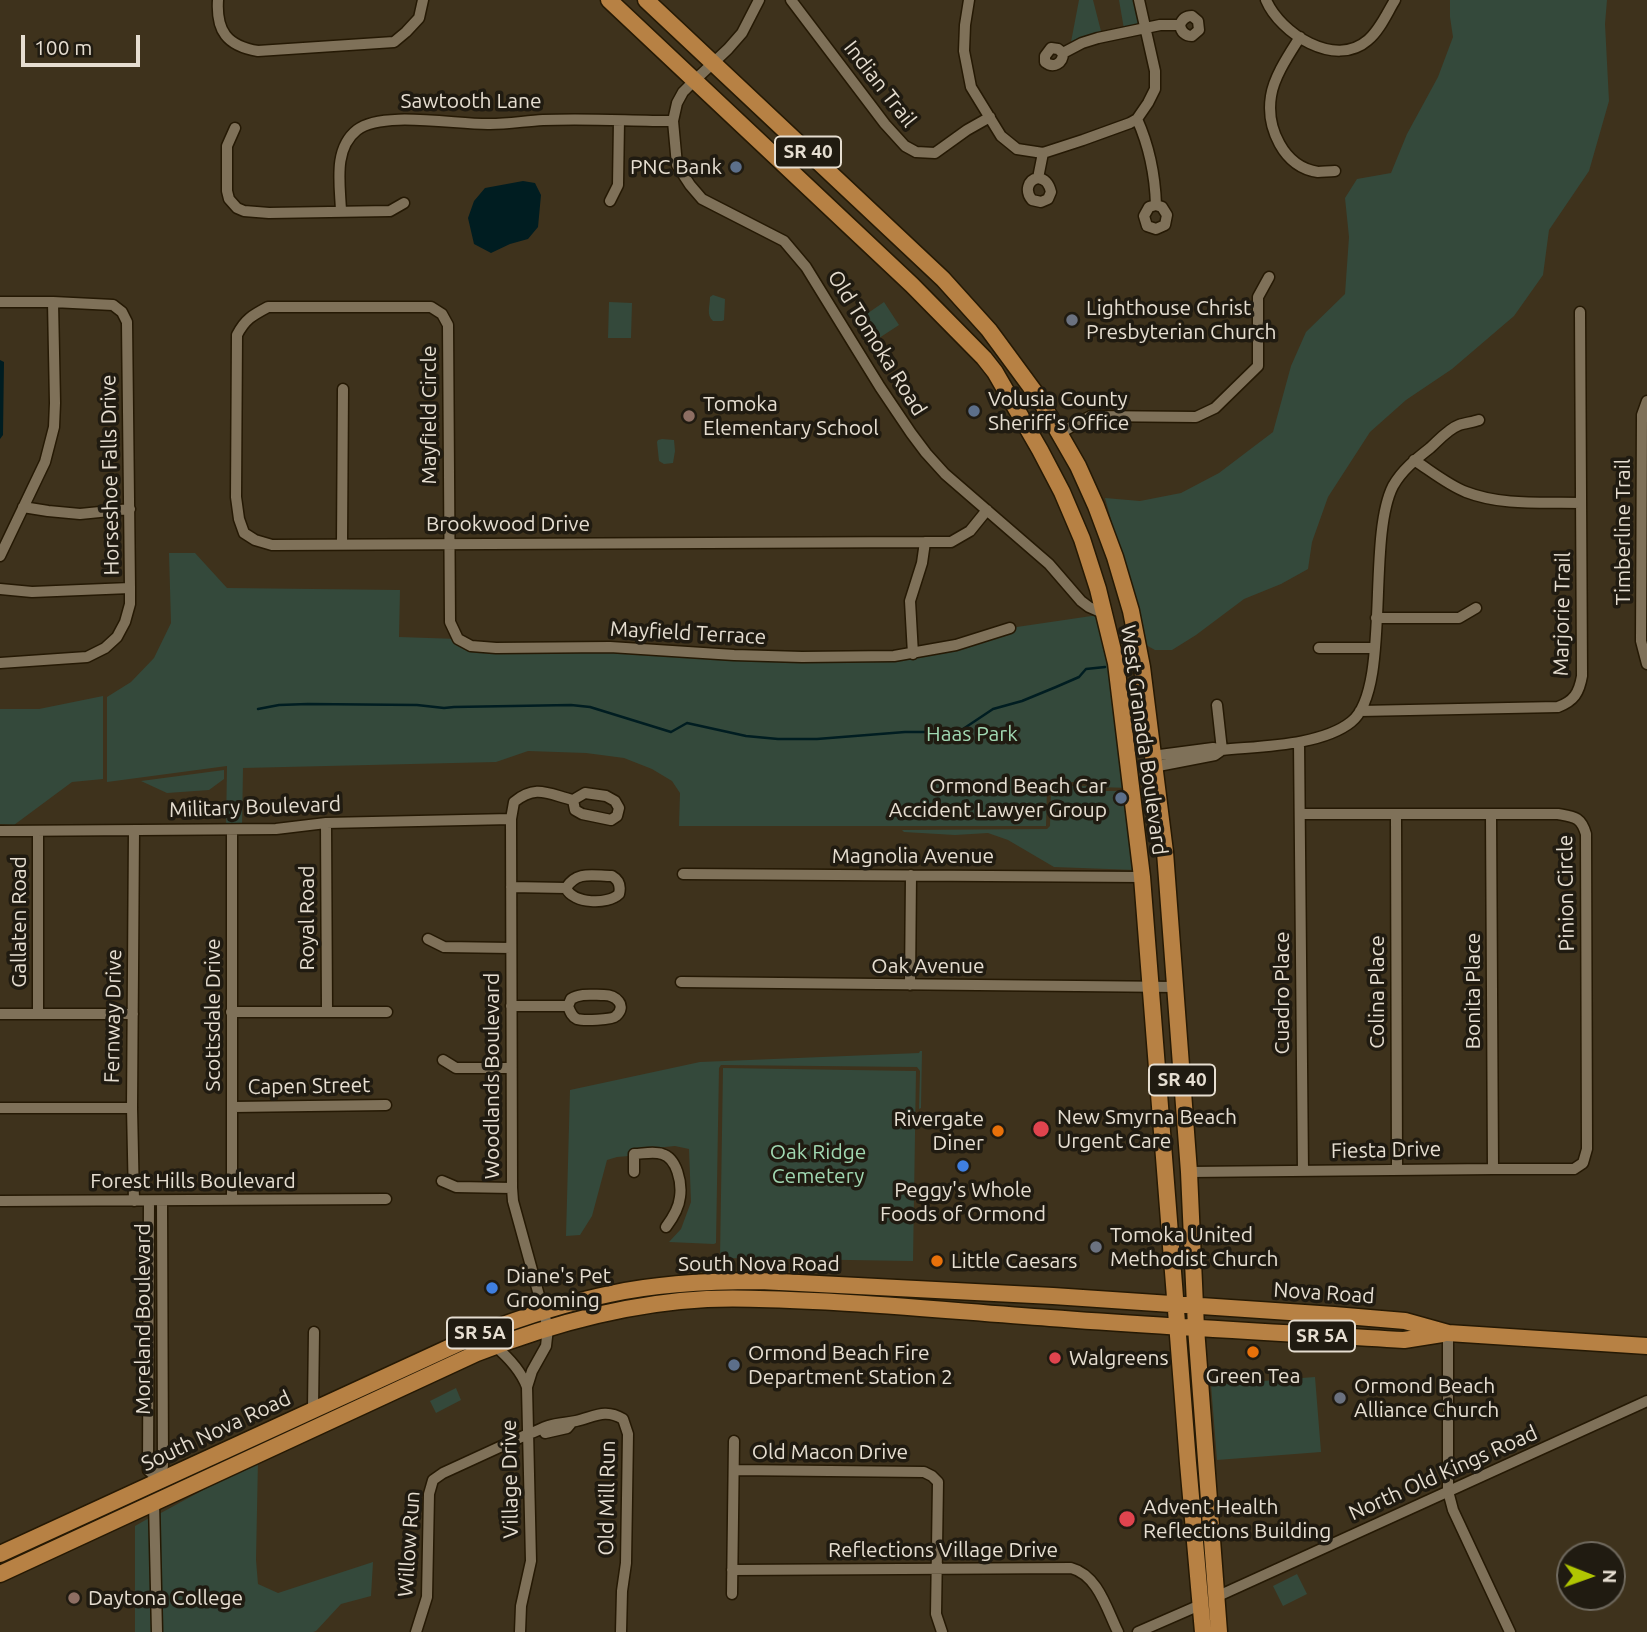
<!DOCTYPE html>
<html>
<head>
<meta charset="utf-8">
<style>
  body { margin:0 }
  #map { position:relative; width:1647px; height:1632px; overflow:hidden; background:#3e321c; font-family:Ubuntu,sans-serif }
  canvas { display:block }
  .north { position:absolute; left:1556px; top:1541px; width:70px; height:70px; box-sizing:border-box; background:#201b11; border:2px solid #6f695e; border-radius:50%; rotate:91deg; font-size:19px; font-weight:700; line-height:28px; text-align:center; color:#e6ded1 }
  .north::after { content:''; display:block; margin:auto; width:24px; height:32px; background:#b0c502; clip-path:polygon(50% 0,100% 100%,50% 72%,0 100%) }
  .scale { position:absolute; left:21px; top:35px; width:119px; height:32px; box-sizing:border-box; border:4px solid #e6ded1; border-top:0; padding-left:9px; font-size:21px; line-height:24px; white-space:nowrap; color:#e6ded1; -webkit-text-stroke:5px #201b11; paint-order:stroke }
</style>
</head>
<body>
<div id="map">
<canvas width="1647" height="1632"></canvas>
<div class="north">N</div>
<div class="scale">100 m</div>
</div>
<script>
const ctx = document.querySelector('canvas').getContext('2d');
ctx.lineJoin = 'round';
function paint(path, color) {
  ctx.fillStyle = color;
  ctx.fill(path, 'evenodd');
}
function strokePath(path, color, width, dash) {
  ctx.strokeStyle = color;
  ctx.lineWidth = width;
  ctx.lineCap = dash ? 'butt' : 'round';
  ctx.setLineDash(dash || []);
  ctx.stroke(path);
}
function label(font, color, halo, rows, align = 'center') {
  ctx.font = font + ' Ubuntu,sans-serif';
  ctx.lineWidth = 7;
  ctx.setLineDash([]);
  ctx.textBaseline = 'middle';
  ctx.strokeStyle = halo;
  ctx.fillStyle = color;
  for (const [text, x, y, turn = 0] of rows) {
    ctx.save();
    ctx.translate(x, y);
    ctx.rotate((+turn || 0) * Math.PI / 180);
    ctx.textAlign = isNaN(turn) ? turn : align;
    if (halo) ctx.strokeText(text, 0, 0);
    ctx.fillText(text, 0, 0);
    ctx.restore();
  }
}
paint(new Path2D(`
  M1079,0H1093L1102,35L1071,42Z
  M1119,0H1135L1139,20L1136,27L1124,29Z
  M1450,0H1607L1605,24L1609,101L1589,171L1549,230L1543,275L1514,316L1452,369L1406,400L1370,432L1328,497L1312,542L1308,569L1281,584L1244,599L1196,635L1172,650H1155L1146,645L1105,498L1140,501L1181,493L1219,473L1273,432L1291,366L1306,332L1345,294L1349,237L1345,198L1357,179L1391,173L1407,134L1438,77L1453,37L1450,17Z
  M713,295L725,299L724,320L722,321H713C706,315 710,306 710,297Z
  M609,302L632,303L631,338H608Z
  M884,302L899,325L873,342L858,320Z
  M662,439L674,440L675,451L673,463L664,464L659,461L657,442L658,440Z
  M169,553H195L227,588L400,590L399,637L458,639L471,646L894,656L1010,628L1105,614L1131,788L1097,787L1093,783L1088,782H1053L1047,787L1046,826H679L680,793L672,781L652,769L624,758L586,753L528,751L496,762L243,768L242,829L226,830L227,766L107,782V697L131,682L154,658L171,623Z
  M103,696V779L72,782L14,825L0,824V709H39Z
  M224,770V779L209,790L167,793L141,781Z
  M1054,786H1087L1097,791H1124L1133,846L1135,870L1054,867L1008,840L988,833L955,835L904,832L902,830L1047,829L1050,826L1051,789Z
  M920,1051H922L921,1108L919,1109L920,1071L917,1067L721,1065L719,1068L716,1243L714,1244L669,1242L681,1229L691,1202L689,1149L675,1146L634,1150L629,1154V1156L617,1157L607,1160L592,1216L580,1235L566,1236L570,1090L700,1062L919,1053Z
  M723,1068L916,1071L913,1261L720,1258Z
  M1315,1377L1321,1452L1217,1460L1211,1385Z
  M456,1388L461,1400L436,1413L430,1401Z
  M258,1460L256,1560L258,1584L278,1593L373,1562L371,1596L341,1604L316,1631L313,1632H162L159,1514Z
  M149,1518L153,1632H135V1526Z
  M1297,1574L1307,1594L1283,1606L1273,1586Z`), '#34493b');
paint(new Path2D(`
  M523,181L535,183L541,195L538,227L528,239L510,244L491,253L474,244L468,218L474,201L485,188Z
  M0,360L4,362L3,435L0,439Z`), '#001d21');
strokePath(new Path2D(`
  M258,709L279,705L308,704L417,705L444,708L454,707L571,705L590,707L671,732L687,723L746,736L778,739H817L905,732H942L963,729L993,709L1022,701L1056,687L1079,677L1086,669L1105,667`), '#001d21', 2.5);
const minor = new Path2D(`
  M218,0C216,31 227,46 258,51L394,42L406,32L419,18L423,0
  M759,0L742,33L728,49L695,80L683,92L677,103L673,121L677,165L690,185L702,199L784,241L806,267L880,387L911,433L926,453L945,474L1049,564L1081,601L1089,607L1105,614
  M791,0L885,124L905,146L916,152L935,153L967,130L990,117
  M969,0L965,25L964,51L971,87L1001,136L1017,149L1043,153L1083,140L1130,123L1137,119L1148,103L1155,89V71L1139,0
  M1266,0C1280,33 1335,69 1368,40C1380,30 1387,13 1395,0
  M1300,37C1290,53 1274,76 1271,96C1266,127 1283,167 1318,172C1323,172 1329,171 1335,171
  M1063,53L1058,49L1051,48L1045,56V62C1054,69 1063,63 1063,53L1082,43L1098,38L1160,25H1180C1182,19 1186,16 1192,16L1198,21L1199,30L1192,36C1185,36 1181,32 1180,25
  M1137,119C1150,148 1155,174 1156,205L1162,207L1167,215L1165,225L1156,229L1147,226L1144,216L1149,207L1156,205
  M235,128L227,146V191L229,199L237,208L244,211L269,213L390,211L404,203
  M1038,178C1027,180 1025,192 1032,200L1041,202L1048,199L1051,192C1049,184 1046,179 1038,178L1043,153
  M610,201L618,185L619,121
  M341,211C340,184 333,149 357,130C382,110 458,125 490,124C508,124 525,121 543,120C586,118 630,121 673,121
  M0,302H53L113,305L122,312L127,322L130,588V604L125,622L117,637L105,648L87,657L0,663
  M1647,401L1642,415L1641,641L1647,664
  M1058,434L1091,416L1196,417L1215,408L1258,366V297L1269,277
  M1414,460C1431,471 1448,485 1466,492C1502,506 1543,502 1581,503
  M23,507L48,511L80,514L130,509
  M987,510L970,531L951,542H925L272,545L255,540L244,533L239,519L236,497L237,335C245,319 253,315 268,307H431L442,314L448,325L450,622L458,639L471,646L496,648L610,647L734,655L802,657L894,656L956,645L1010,628
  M342,544L343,389
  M0,556L45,462L54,427L55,403L53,302
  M0,589L32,592L130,588
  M1376,618H1459L1476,608
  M1319,648H1374
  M913,654L910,601L922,563L925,542
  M1217,705L1222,750
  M1360,711L1558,707C1574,701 1579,693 1582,676L1580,312
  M1299,742L1303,1171
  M1152,756L1213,748L1222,750C1259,746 1321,746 1351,722C1392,690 1366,539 1393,486C1402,470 1416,459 1430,448C1438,441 1448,429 1459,425C1465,423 1473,422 1479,420
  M1153,767L1215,755L1222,750
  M1491,814L1493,1169
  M1396,815L1397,1170
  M326,823L327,1012
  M232,830V1199
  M0,831L276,829L326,823L511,819
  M683,874L1142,877
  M511,887L566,888C573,904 608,905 619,894C621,886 619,880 612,876C594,876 577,870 566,888
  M428,939L444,947L511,948
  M681,982L1176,987
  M910,985L911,875
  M511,1006H568C570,1011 571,1016 577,1019C583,1021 612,1020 616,1016C628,1005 615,995 604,995C592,995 580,993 571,999L568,1006
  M231,1012H387
  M0,1014H133
  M38,1014V831
  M443,1060L456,1068H511
  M233,1107L386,1105
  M0,1108H132
  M634,1172V1154C642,1154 654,1151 662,1154C677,1158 682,1183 680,1197C679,1207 672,1219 666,1227
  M1189,1172L1493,1169H1574L1583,1163L1587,1149L1586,834C1581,817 1575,817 1558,814H1300
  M442,1181L456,1187L512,1188
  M0,1201L386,1199
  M134,1201L132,1108L134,831
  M149,1201L148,1470L155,1476
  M1448,1333V1491L1453,1510L1510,1632
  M495,1346C508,1357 521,1371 527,1387
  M313,1409L314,1332
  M545,1433L567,1428L572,1422
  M735,1470L924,1472L932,1476L938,1482L936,1614L942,1632
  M154,1482L155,1476L163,1466L162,1201
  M154,1502L157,1632
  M732,1570L1071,1568C1098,1575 1107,1610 1118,1632
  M732,1594L734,1441
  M1216,1597L1647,1401
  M416,1632L427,1597L429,1494L433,1480L443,1473L528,1434C536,1432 541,1428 548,1426C558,1423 566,1423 576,1421C594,1417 605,1408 623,1419L628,1434L626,1563L622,1591L621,1632
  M520,1632L521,1606L531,1561L527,1387L532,1371L546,1346L548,1328L513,1201L512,1188L511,819L514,802C536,784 548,794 573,800L575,810L582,814L611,820L617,816L619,808L615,801L606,796L585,793L573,800
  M1138,1632L1200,1605`);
const primary = new Path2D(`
  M609,0L912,285L984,358L995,372L1040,450L1062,492L1082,539L1098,589L1116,663L1142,877L1188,1463L1203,1632
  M646,0L943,279L989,330L1039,398L1078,466L1096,506L1115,557L1131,611L1142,667L1165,852L1189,1172L1196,1328L1219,1632
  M0,1554L481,1333C523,1317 566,1303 610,1294C659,1283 710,1281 760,1281L1053,1296L1334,1315L1405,1321L1448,1333L1647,1346
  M0,1574L477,1353C551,1324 627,1303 707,1299C749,1297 792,1300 834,1302C906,1306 978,1313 1050,1318C1168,1327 1286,1333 1404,1340L1442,1334`);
strokePath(minor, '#251904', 13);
strokePath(primary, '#251904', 19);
strokePath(minor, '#7f7159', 10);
strokePath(primary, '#b78144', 16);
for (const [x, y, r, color] of [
  [736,167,7,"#5c6f8a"],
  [1072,320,7,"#6b7280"],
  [974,411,7,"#5c6f8a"],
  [689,416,7,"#8d6e63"],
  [1121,798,7,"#5c6f8a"],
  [1041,1129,9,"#e0444e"],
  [998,1131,7,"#e8710a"],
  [963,1166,7,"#3f7fe0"],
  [1096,1247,7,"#6b7280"],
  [937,1261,7,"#e8710a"],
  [492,1288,7,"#3f7fe0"],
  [1253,1352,7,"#e8710a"],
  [1055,1358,7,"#e0444e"],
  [734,1365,7,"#5c6f8a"],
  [1340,1398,7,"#6b7280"],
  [1127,1519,9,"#e0444e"],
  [74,1598,7,"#8d6e63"]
]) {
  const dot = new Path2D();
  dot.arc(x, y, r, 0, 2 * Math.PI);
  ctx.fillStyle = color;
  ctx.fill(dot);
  strokePath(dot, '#201b11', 2.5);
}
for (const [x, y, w] of [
  [808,152,66],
  [1182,1080,66],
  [480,1333,66],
  [1322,1336,66]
]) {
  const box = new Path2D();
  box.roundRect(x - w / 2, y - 15.5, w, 31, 5);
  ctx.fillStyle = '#201b11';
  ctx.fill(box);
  strokePath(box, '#e6ded1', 2);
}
label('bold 19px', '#e6ded1', null, [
  ["SR 40",808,152],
  ["SR 40",1182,1080],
  ["SR 5A",480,1333],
  ["SR 5A",1322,1336]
]);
label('21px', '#e6ded1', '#201b11', [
  ["Indian Trail",880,84,52],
  ["Sawtooth Lane",471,101],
  ["Old Tomoka Road",877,343,58],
  ["Mayfield Circle",429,415,-90],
  ["Horseshoe Falls Drive",110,475,-91],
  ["Brookwood Drive",508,524],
  ["Timberline Trail",1623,532,-90],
  ["Marjorie Trail",1562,614,-89],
  ["Mayfield Terrace",688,633,3],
  ["West Granada Boulevard",1144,740,82],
  ["Military Boulevard",255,807,-2],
  ["Magnolia Avenue",913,856],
  ["Pinion Circle",1566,893,-91],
  ["Royal Road",307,918,-90],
  ["Gallaten Road",19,922,-90],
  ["Oak Avenue",928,966],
  ["Bonita Place",1473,991,-90],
  ["Colina Place",1377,992,-90],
  ["Cuadro Place",1282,993,-90],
  ["Scottsdale Drive",213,1015,-90],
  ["Fernway Drive",113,1016,-89],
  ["Woodlands Boulevard",492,1076,-90],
  ["Capen Street",309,1086,-1],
  ["Fiesta Drive",1386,1150,-1],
  ["Forest Hills Boulevard",193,1181],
  ["South Nova Road",759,1264],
  ["Nova Road",1324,1293,4],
  ["Moreland Boulevard",143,1319,-90],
  ["South Nova Road",216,1431,-25],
  ["Old Macon Drive",830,1452],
  ["North Old Kings Road",1443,1473,-24],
  ["Village Drive",510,1479,-91],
  ["Old Mill Run",607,1498,-89],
  ["Willow Run",409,1544,-86],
  ["Reflections Village Drive",943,1550]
]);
label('21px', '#e6ded1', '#201b11', [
  ["PNC Bank",722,167,"right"],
  ["Lighthouse Christ",1086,308],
  ["Presbyterian Church",1086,332],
  ["Volusia County",988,399],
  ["Sheriff's Office",988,423],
  ["Tomoka",703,404],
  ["Elementary School",703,428],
  ["Ormond Beach Car",1107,786,"right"],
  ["Accident Lawyer Group",1107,810,"right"],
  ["New Smyrna Beach",1057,1117],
  ["Urgent Care",1057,1141],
  ["Rivergate",984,1119,"right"],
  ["Diner",984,1143,"right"],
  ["Peggy's Whole",963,1190,"center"],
  ["Foods of Ormond",963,1214,"center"],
  ["Tomoka United",1110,1235],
  ["Methodist Church",1110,1259],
  ["Little Caesars",951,1261],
  ["Diane's Pet",506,1276],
  ["Grooming",506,1300],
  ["Ormond Beach Fire",748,1353],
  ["Department Station 2",748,1377],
  ["Walgreens",1069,1358],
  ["Green Tea",1253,1376,"center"],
  ["Ormond Beach",1354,1386],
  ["Alliance Church",1354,1410],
  ["Advent Health",1143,1507],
  ["Reflections Building",1143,1531],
  ["Daytona College",88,1598]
], 'left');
label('21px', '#a0d8b1', '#201b11', [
  ["Haas Park",972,734],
  ["Oak Ridge",818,1152],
  ["Cemetery",818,1176]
]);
</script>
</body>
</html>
